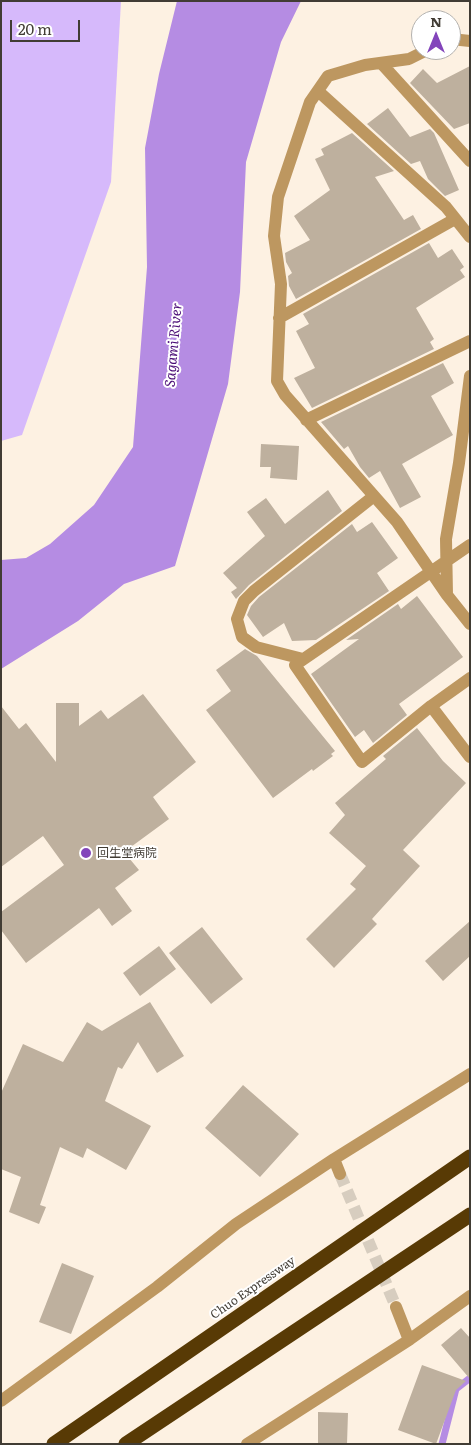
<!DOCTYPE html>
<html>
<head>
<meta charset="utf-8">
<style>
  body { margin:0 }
  #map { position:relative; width:471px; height:1445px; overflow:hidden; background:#fdf1e2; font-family:Literata,serif }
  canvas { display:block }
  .frame { position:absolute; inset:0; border:2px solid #413c34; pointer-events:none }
  .north { position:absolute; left:411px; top:10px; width:50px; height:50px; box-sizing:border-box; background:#fff; border:1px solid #b3b1ae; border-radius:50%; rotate:0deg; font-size:14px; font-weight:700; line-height:20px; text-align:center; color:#413c34 }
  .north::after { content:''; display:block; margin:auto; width:18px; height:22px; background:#8345bb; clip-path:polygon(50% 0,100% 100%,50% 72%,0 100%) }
  .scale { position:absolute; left:10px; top:20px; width:70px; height:22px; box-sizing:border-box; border:2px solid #413c34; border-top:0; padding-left:6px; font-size:15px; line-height:18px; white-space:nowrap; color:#413c34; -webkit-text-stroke:4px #fff; paint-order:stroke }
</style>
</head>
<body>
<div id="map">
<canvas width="471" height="1445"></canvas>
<div class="frame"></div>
<div class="north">N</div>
<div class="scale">20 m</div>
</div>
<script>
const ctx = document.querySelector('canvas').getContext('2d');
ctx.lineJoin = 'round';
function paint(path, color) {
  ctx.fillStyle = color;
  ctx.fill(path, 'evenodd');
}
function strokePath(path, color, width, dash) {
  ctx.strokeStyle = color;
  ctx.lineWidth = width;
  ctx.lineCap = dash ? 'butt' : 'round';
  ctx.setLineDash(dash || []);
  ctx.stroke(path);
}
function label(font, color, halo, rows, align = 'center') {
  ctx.font = font + ' Literata,"Noto Sans JP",serif';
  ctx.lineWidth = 4;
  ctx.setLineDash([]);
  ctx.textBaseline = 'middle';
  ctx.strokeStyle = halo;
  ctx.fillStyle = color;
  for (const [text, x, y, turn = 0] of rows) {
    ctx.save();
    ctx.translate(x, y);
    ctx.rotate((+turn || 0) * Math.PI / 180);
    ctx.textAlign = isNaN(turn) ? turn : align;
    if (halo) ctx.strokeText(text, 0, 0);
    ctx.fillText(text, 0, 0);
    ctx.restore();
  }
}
paint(new Path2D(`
  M1,1H121L111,182L22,435L1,441Z`), '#d6b9fb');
paint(new Path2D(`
  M177,1H301L281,42L246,162L240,292L228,384L175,566L124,584L78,621L1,669V560L26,558L50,544L94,505L133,447L147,267L145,148L159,74Z`), '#b58ce3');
strokePath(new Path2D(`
  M442,1444L456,1389L470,1378`), '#b58ce3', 7);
paint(new Path2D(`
  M470,66V123L454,129L410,83L423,69L437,83Z
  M388,108L410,137L430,129L434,133L459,190L445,196L428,179L420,161L411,164L367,124Z
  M352,133L394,171L375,177L404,220L413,215L421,229L296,299L289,286L288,276L292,273L286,262L285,253L310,240L294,216L330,190L315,159L324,155L321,149Z
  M429,243L438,258L452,249L464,267L460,270L465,277L416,308L434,339L430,342L434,349L312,408L294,378L315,368L296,331L309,324L303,314Z
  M443,363L454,383L431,396L453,435L402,464L421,497L400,508L380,471L369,478L360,467L348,446L344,449L321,422Z
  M261,444L299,446L297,480L270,478L271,467H260Z
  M328,490L342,511L249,585L236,599L231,592L237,588L223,573L265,536L247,512L266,498L285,524Z
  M372,522L398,558L377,573L389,591L316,640L292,641L284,623L263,637L247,615L251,606L259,597L352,524L357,532Z
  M417,596L463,657L399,704L407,715L373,743L364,730L355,737L311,674L359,639L346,640L398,604L401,609Z
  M245,649L257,656L335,751L331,754L333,756L313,771L312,769L273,798L206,710L231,691L216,670Z
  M143,694L196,762L153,797L169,819L124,852L139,870L115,888L132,911L112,926L99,908L26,963L1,930V912L64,865L43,836L1,867V706L19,729L26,723L56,762V703H79V726L101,710L108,719Z
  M417,728L443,761L466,783L403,850L420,866L372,919L377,924L334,968L306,939L356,889L350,884L366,866L329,833L345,815L335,803L386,759L383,756Z
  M470,921V956L443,981L425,961Z
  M202,927L243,979L211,1004L169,953Z
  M159,946L176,969L140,996L123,973Z
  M150,1002L184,1056L157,1073L138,1042L122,1069L118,1067L105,1101L151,1126L126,1170L87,1148L83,1158L60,1147L40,1205L46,1207L39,1224L9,1212L21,1177L1,1169V1093L23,1044L63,1062L87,1022L102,1031Z
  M243,1085L299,1134L260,1177L205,1128Z
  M62,1263L94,1276L71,1334L39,1322Z
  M461,1328L470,1338V1379L441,1345Z
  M422,1365L466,1381L456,1390L436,1444L398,1430Z
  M318,1412L348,1413L347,1444H318Z`), '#beb09e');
strokePath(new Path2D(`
  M340,1174L396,1307`), '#d7cdbf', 12, [12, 6]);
strokePath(new Path2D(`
  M451,39L470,41
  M427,50L409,59L365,65L328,76L310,102L278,197L274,236L281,284L277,381L285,395L397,522L447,595L470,624
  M381,63L470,161
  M318,91L446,207L470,237
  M279,318L455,219
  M306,420L470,341
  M447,595L446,539L459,463L470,376
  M303,659L256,647L242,637L237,619L244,601L254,591L374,496
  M470,678L431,706L470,757
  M431,706L362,762L295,665L470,545
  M334,1159L340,1174
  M396,1307L409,1340
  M1,1401L157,1287L236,1224L334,1159L470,1074
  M247,1444L409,1340L470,1296`), '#bd9760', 12);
strokePath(new Path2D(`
  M54,1444L470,1157
  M126,1444L470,1215`), '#583a05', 15);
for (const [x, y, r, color] of [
  [86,853,6,"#8345bb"]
]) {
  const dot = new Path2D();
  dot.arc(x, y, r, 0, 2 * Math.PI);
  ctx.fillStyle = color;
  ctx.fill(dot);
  strokePath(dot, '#fff', 2);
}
label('12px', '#413c34', '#fff', [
  ["回生堂病院",97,853]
], 'left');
label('12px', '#413c34', '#fff', [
  ["Chuo Expressway",253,1288,-35]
]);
label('italic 14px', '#4a0d76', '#fff', [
  ["Sagami River",174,345,-85]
]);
</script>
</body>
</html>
